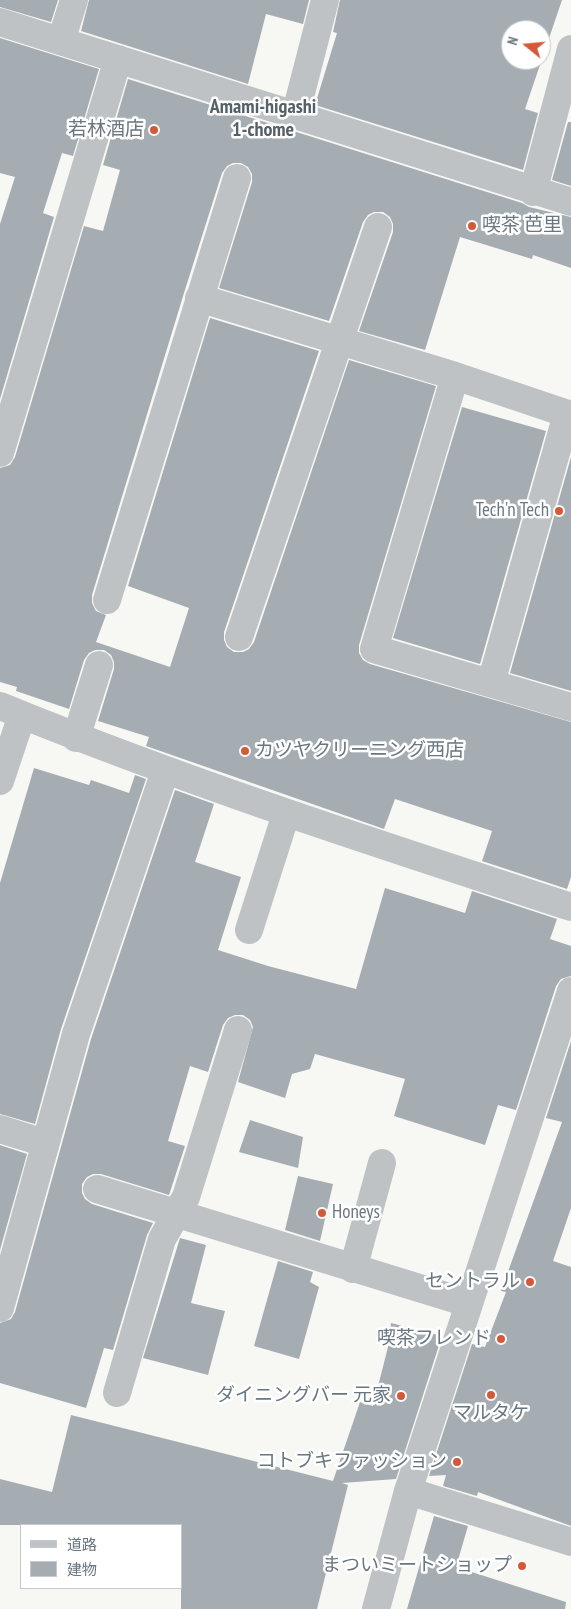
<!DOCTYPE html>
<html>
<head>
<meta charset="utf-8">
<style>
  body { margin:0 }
  #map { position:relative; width:571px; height:1609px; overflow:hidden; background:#f7f7f4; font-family:"PT Sans Narrow","Noto Sans JP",sans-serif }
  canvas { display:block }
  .legend { position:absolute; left:20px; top:1524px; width:162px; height:65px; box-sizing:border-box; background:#fff; border:1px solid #c3c9cd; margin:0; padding:6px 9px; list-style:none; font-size:15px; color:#697782 }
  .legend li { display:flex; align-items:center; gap:10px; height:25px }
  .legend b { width:25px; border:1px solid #c3c9cd }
  .north { position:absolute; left:501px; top:20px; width:50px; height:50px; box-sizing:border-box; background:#fff; border:1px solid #c3c9cd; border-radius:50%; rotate:287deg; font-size:14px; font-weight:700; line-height:20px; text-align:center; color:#697782 }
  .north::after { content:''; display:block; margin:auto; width:18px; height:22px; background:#d35a38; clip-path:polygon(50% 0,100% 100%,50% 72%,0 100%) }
</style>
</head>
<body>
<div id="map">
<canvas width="571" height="1609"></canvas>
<ul class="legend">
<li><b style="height:6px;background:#bec2c5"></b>道路</li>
<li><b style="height:14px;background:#a6adb2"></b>建物</li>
</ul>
<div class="north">N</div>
</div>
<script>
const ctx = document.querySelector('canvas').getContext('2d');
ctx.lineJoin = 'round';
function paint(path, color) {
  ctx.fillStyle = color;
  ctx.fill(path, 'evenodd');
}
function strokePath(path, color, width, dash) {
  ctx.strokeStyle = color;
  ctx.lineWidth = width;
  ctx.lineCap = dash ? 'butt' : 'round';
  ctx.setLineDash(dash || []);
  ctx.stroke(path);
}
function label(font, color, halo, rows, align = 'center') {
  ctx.font = font + ' "PT Sans Narrow","Noto Sans JP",sans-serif';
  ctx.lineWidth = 5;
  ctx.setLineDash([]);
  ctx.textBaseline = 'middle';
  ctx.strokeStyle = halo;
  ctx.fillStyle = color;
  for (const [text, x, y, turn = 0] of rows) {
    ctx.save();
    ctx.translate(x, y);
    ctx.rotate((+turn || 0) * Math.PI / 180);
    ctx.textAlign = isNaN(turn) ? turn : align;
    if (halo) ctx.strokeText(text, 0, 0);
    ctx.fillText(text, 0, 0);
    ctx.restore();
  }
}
paint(new Path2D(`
  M0,0H58L51,22L0,7Z
  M89,0H309L303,24L266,14L248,84L81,31Z
  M340,0H562L525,109L538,113L523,170L315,105L337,33L333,32ZM511,30H541V60H511Z
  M0,38L99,69L73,156L62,153L43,213L54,217L0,399V224L15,177L0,173Z
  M128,79L522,203L529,207L571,217V268L533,255L532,259L460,237L425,350L359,331L393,232V224L390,217L383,212H374L368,215L363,222L329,321L219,288L252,182V174L248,167L241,163H233L227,166L222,173L184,293L92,595V603L96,611L106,615L96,642L170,667L189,608L128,586L210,318L319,351L224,632V640L227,647L234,652H243L249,649L254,642L349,360L436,386L359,645V653L363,660L370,664L571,722V877L567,889L482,861L492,831L395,799L384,829L146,746L149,737L98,721L114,669V662L111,655L104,650H95L89,653L84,660L69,709L16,691L17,687L0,682V468L10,465L15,457L84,226L103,231L120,170L103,165Z
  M568,122H571V186L552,180Z
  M462,407L546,431L480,664L393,638Z
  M571,457V691L510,673Z
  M34,768L89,785L91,780L129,793L135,775L146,779L61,1029L35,1124L0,1114V883Z
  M175,790L214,804L195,862L241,877L218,950L268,966L356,989L385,888L465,913L472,891L557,919L550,939L571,946V976L561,979L556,986L516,1110L498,1105L485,1145L394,1116L405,1079L315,1054L310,1069L292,1074L285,1098L238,1082L253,1027L250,1020L243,1015H235L228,1018L223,1025L208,1072L190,1066L168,1141L185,1146L169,1195L101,1174H93L87,1177L82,1184V1193L85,1199L92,1204L153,1223L147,1235L113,1350L104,1348L86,1408L0,1383V1323L11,1319L15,1312L91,1039Z
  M571,1041V1208L553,1261L571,1267V1526L478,1492L477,1496L443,1486L446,1475L429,1476L472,1344L485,1347L506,1292L501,1291L562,1122L546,1118Z
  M250,1120L303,1137L298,1168L239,1152Z
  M0,1145L27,1154L0,1250Z
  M298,1176L333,1184L320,1241L285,1230Z
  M180,1238L206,1245L191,1303L225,1311L208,1375L143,1358Z
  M278,1261L313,1272L310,1282L319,1287L299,1359L254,1346Z
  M391,1323L442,1336L396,1479L342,1483L348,1485L317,1609H181V1525H0V1479L52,1492L71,1415L333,1481L360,1402L373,1406L389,1343Z
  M434,1516L468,1526L456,1567L566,1602L565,1609H407Z`), '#a6adb2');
strokePath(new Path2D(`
  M0,22L571,202
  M61,41L74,0
  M295,116L325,0
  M533,192L571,49
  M199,298L455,376L571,415
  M455,376L374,649L571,707
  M0,453L118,59
  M107,600L237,178
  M239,637L378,227
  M491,683L567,414
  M0,706C188,783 378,844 571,907
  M76,738L99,665
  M0,781L22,715
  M249,930L286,814
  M0,1129L45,1143
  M97,1189L468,1303
  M353,1269L382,1163
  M0,1308L76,1034L165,771
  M117,1393L162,1239L186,1197L238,1030
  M408,1491L571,1542
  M376,1609L408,1491L571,991`), '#bec2c5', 28);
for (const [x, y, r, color] of [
  [154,130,5,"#d35a38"],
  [472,226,5,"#d35a38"],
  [559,511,5,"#d35a38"],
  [245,751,5,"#d35a38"],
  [322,1213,5,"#d35a38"],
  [530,1282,5,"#d35a38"],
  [501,1339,5,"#d35a38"],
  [491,1395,5,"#d35a38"],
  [401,1396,5,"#d35a38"],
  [457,1462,5,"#d35a38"],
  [522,1566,5,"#d35a38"]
]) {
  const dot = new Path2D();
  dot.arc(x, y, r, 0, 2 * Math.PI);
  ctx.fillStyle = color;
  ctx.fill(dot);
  strokePath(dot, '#fff', 2);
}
label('19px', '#697782', '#fff', [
  ["若林酒店",144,130],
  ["喫茶 芭里",482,226,"left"],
  ["Tech'n Tech",549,511],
  ["カツヤクリーニング西店",255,751,"left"],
  ["Honeys",332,1213,"left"],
  ["セントラル",520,1282],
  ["喫茶フレンド",491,1339],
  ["ダイニングバー 元家",391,1396],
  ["マルタケ",491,1414,"center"],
  ["コトブキファッション",447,1462],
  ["まついミートショップ",512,1566]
], 'right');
label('bold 20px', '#566068', '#fff', [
  ["Amami-higashi",263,107],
  ["1-chome",263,130]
]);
</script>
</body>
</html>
